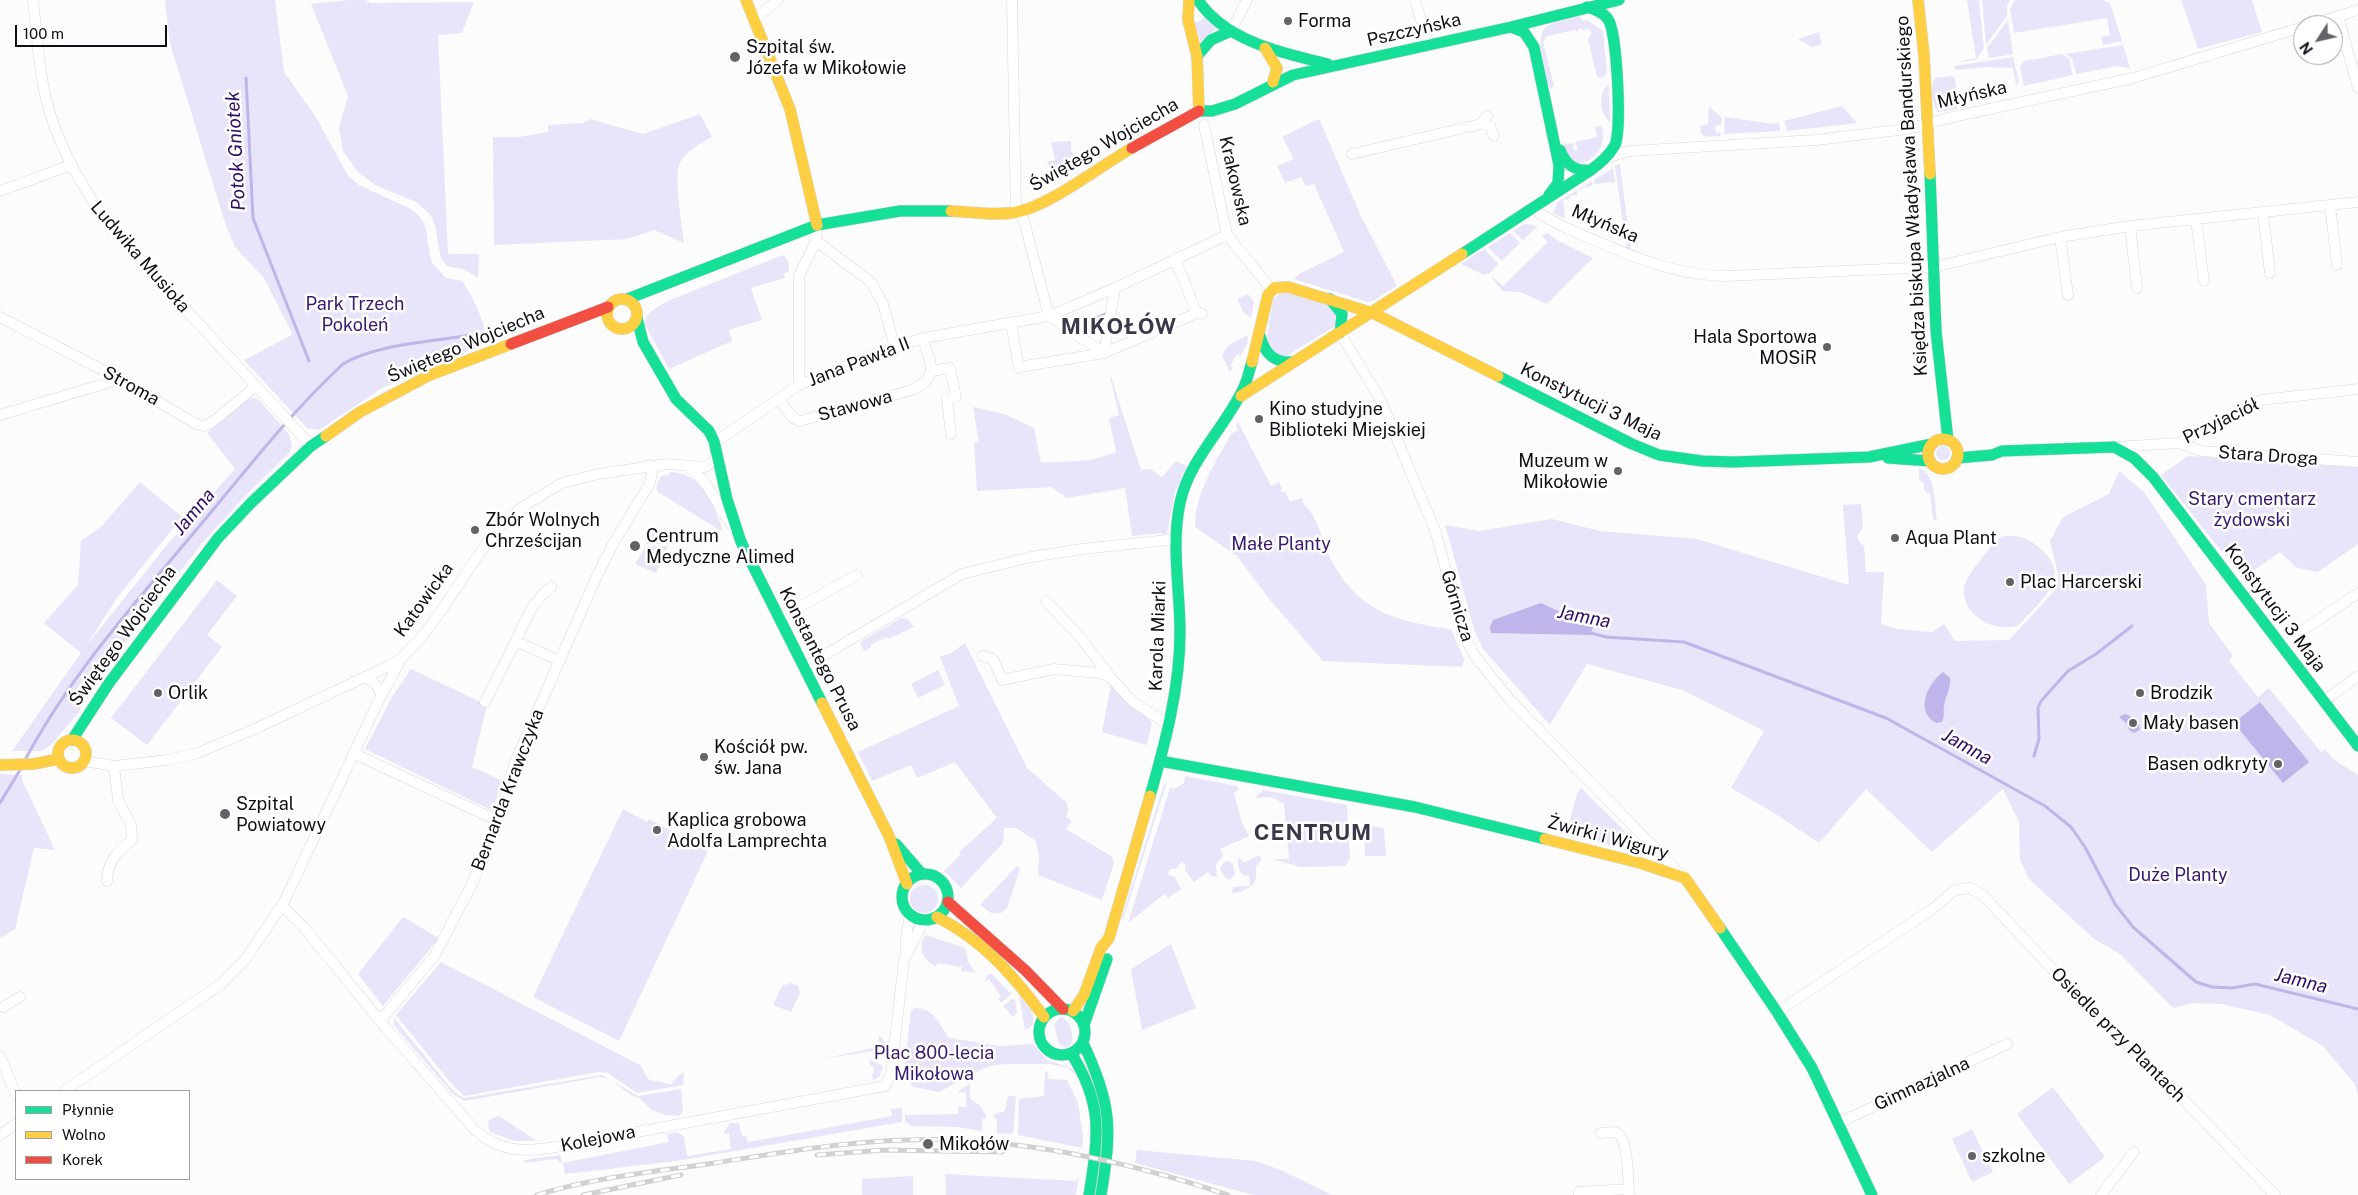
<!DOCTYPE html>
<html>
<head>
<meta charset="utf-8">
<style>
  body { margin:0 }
  #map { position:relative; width:2358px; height:1195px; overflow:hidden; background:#fcfcfc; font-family:"Public Sans",sans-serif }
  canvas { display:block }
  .legend { position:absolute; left:15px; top:1090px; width:175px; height:90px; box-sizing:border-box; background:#fff; border:1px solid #9f9fa2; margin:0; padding:6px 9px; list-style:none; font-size:15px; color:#100f17 }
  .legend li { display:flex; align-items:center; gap:10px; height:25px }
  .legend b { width:25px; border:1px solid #9f9fa2 }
  .north { position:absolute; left:2293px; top:15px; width:50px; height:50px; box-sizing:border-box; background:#fff; border:1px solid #9f9fa2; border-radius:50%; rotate:235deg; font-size:14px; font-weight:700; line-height:20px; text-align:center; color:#100f17 }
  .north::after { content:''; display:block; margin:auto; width:18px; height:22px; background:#636267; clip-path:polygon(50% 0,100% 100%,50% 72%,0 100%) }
  .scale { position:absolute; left:15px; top:25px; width:152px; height:22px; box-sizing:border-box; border:2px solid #100f17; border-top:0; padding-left:6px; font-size:15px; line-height:18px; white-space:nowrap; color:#100f17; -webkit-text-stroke:4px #fff; paint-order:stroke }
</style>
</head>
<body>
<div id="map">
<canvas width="2358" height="1195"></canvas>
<ul class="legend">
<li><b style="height:6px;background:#16e098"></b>Płynnie</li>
<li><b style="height:6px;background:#ffcf43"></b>Wolno</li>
<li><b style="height:6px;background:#f24e42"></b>Korek</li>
</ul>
<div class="north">N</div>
<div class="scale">100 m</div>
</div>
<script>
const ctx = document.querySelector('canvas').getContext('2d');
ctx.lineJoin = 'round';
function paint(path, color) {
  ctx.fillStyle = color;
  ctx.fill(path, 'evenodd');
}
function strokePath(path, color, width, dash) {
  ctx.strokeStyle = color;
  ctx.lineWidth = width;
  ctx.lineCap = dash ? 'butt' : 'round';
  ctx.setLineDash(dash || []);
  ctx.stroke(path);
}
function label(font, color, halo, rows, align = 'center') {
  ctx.font = font + ' "Public Sans",sans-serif';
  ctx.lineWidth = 5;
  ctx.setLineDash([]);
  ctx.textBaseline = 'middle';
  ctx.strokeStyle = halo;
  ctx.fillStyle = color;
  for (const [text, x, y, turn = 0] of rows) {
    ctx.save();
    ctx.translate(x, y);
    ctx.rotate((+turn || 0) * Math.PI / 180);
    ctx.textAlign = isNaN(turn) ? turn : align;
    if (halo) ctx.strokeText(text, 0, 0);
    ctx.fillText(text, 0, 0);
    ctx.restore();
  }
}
paint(new Path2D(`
  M165,0H275L284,72L316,117L348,176L359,185L411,209L417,214L423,221L426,229L430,257L433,264L446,278L462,281C471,294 490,328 484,344L382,388L319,430L307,428L244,360L292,335V333L264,278L235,247L225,223L170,43Z
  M349,0H365L371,3L474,2L462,33L438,35L448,254H479L478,278L465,270L447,266L441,259L435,225L430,214L416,202L375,185L357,171L343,151L339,128L348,96L311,4Z
  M1967,0H1979L1984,48L1976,60L1957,62L1976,58Z
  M1982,0H2010L2007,6V16L1986,45Z
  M2015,0H2102L2110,3L2122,41L2103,45L2101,37L2110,35L2107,18L2014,33L2010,8Z
  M2181,0H2252L2262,32L2198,49Z
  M1580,16L1582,21L1587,20L1603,31L1607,73L1602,78L1597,77L1588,39L1592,32L1586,28L1584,31L1580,28L1577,32L1575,30L1547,36L1543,42L1554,86L1550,89C1547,73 1531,34 1549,25C1558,20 1571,19 1580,16Z
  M1204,17L1218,27L1201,43L1194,22H1199Z
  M2008,20L2013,54L1989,58L1987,48Z
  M1819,32L1822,44L1812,47L1798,39Z
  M2123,45L2130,68L2117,66L2076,74L2072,59L2066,54Z
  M2062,54L2069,59L2073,75L2024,86L2020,67L2024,61Z
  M2013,57L2019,82L2016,85L2013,68L1987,67L1955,70L1954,66Z
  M1952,76L1955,78L1957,93H1963L1966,101L1961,102L1956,109L1938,112C1932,105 1930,86 1935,78Z
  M1609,84L1610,122C1600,114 1597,92 1609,84Z
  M1709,106L1722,118L1721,125L1715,126L1716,133L1721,132L1720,136L1706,137L1701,133L1700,126L1708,124Z
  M1842,106L1857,123L1787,131L1784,121Z
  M700,114L712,137C701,143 684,152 679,165C674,180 682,226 684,243L654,230L628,239L494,245L493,137H519L548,132V125L583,123L590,119L643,134Z
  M1725,117L1774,124L1779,122L1780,131L1724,134Z
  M1319,119L1361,216L1397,286L1373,301L1368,302L1294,279L1299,274L1344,252L1314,184L1306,186L1301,177L1285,183L1277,166L1294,159L1282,137Z
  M1600,126L1604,129L1602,131C1609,150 1579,178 1566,153C1564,149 1564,142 1563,137L1565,144L1573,143L1574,151L1578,150L1575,142L1597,137L1595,127Z
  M1071,141V150L1077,164H1073L1053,174L1047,161H1055L1051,142Z
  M1620,164L1631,250L1625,248L1628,239L1624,232L1615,166Z
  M1613,168L1615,182L1595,184L1594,180Z
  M1592,181V186L1585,187L1577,191L1578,195L1570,196V199L1563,200L1565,218L1568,220L1553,213L1558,202Z
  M1524,224L1538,226L1523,240L1513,231Z
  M1510,233L1520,243L1502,261L1488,247Z
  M1547,233L1557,240L1593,258L1547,304L1520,292L1502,291L1491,276L1503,286L1548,242L1542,236Z
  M1484,249L1499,264L1490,273L1484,275L1461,264Z
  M783,255L788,261L789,272L784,273L785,278L751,288L762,320L729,330L732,341L669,369L644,323C648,311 657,307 668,301Z
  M1283,292L1319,300L1335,308V326L1288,355L1278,357L1266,342L1273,299Z
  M1248,294L1254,302L1251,318L1244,313L1237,299Z
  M1248,336L1247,344L1241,356L1237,354L1230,366L1233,368L1230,372L1222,356C1227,343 1236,340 1248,336Z
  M1110,377H1111L1141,470L1150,469L1162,477L1176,461L1187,466L1175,492L1167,533L1163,535L1162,533L1132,536L1125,488L1067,498L1051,487L977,491L974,443L979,442L973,407L1004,414L1034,428L1041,463L1091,460L1116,452L1109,418L1119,415Z
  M254,398L258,399L289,434L292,447L289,453L246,495L203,542L128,639L110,656L90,684L79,712L51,745L42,751H12L81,653L44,623L78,585L81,541L102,526L140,482L182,517L117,598L86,646L167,545L235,469L207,433L248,399Z
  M1238,422L1271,486L1279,482L1282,489L1280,492H1285L1290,502L1301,498L1303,500L1302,502C1322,522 1320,540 1333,563C1360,613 1399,622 1451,629L1464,659L1462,667L1323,661L1270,600L1237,556L1195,527C1195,492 1215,464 1231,434L1238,430L1236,426Z
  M1936 453a7 7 0 1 1 14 0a7 7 0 1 1-14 0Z
  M2188,456L2358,467V544L2318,572L2297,568L2280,552L2250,573L2238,572L2161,475Z
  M1919,468C1937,475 1934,504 1937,521L1933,519L1930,494L1924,490V484L1919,479Z
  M2119,471L2144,492L2206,585L2209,623L2233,656L2229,661L2258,697L2269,688L2321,752L2325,749L2333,759L2358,775V1094L2354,1083L2323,1046L2270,1015L2221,1004L2193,1003L2173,1008L2120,954L2094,939L2029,879L2020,860L2019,822L2003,789L1932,852L1866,789L1819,843L1771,811L1731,788L1764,731L1682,690L1587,664L1550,725L1483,649L1475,632L1445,525L1479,531L1552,519L1600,531L1697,539L1849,585L1843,505L1861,504L1863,528L1858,534V540L1864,546L1866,572H1884L1881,624L1897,629L1932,632L1944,624L1955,641L2009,640L2057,588L2058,574L2050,541L2063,517L2109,494Z
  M670,472C703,473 711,502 722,527L721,531L658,492L656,488L661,476L669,475Z
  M653,532L659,537L670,538L675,533L670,544H646Z
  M2010,536C2024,536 2034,542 2044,552C2072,579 2037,604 2019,625C1995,634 1960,615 1964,587C1965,578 1993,541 2002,537C2004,536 2007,536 2010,536Z
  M668,546L656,573L635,564L645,547Z
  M217,580L237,596L207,635L222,647L147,745L111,718Z
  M901,618L907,619L914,627L888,639L887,637L870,645L871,648L864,651L860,642Z
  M965,643L1027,768L1067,803L1068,812L1066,817L1072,821L1066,829L1111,856L1114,863L1102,900L1038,875L1039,857L1036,841L1016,828H1004L1003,843L961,888L944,871L961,854L959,852L997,818L955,762L917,778L911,765L872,781L858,752L959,706L940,657L951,653Z
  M411,669L487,705L472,767L501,780L493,811L365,749L392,697Z
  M938,670L945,685L918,698L911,684Z
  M1111,685L1152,722L1147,745L1102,732Z
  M0,774L22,775V780L55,850L34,848L15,929L0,938Z
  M1185,776L1237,786L1239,789L1234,793L1242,823L1249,836L1220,849L1223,856L1216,864L1217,877L1211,876L1208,872L1194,882L1185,870V864L1181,862L1177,868L1169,870L1168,875L1175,877L1181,889L1168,898L1166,894L1163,895L1128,923L1170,788L1174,789L1184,783Z
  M1164,784L1166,785L1123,920L1122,918Z
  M1581,788L1639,845L1642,851L1641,853L1566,834L1577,794Z
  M1263,790L1347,805L1350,858L1345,866L1300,867L1273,859H1289L1284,804L1272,797L1255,798Z
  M623,809L647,822L649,819L708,851L619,1041L533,997Z
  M1364,825L1384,828L1386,856H1365Z
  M1260,855L1261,861L1256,866C1256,871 1257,878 1254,883C1251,888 1238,894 1232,893L1233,887L1250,886L1249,876L1243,875C1239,871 1236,862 1239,857L1243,863Z
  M1229,861L1233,865L1235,874L1230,880L1224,877L1220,868L1224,862Z
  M1017,866L1020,869L1007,908L1001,913H991L980,905Z
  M910 899a14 14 0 1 1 28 0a14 14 0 1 1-28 0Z
  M403,917L439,938L383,1006L358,974Z
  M926,935L965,948L969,964L976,973L961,971L962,967L937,963L936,967C924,961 916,947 926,935Z
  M1171,944L1196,1008L1142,1030L1131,969Z
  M441,962L640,1065L649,1080L671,1084L679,1075L684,1072L683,1085L637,1093L608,1073L598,1072L464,1096L450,1082L396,1015Z
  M988,974H992L1011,994L1001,1003L998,999L1001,996L989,979L985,981Z
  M791,983L798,986L800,993L791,1012L773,1005L782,986Z
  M1019,994L1033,1013V1025L1025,1030Z
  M1012,999L1015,1000L1017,1013L1013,1017L1003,1006Z
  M915,1008C933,1007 940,1025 949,1038L1000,1046L1033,1044L1047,1060L1073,1069L1079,1078L1068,1068L1050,1064H1011L994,1065L980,1070L939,1092L913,1087L904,1072L911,1010Z
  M1060,1017C1071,1019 1073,1033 1072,1043L1066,1048L1059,1044L1054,1025Z
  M394,1018L454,1092L464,1098L602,1075L638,1096L681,1089L683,1112L679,1116L665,1115L652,1110L638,1097H634L609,1079L600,1077L464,1101L453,1094L402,1035L394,1025Z
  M879,1035L885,1042L884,1054L873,1051L822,1059L878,1047Z
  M869,1059L883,1066L880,1076L873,1081L872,1074L874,1073L873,1066H870Z
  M1045,1071L1048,1073V1079L1067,1080L1078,1103L1083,1136L1082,1148L1018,1135L1019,1099L1044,1096Z
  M970,1084V1099L981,1106L987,1118H983L982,1131L957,1127L910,1126L909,1123L905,1122V1115L958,1114V1107H966V1093L957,1092Z
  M2053,1087L2105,1157L2069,1184L2017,1114Z
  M1008,1096H1016L1013,1134L997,1133V1119L994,1118V1114L1005,1111Z
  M902,1108V1122L677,1161L565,1174L563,1164L556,1159L524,1163L525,1160L560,1155L562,1163L669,1142L667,1134L678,1132L684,1137L687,1156L731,1149L729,1133L724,1134V1132L730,1123H739L742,1136H746L748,1142L892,1116L891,1109Z
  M498,1116L502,1118L537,1141H514L490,1132L488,1126L489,1120Z
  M1972,1129L1993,1172L1972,1182L1952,1139Z
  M1137,1150L1256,1161L1283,1171L1332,1195H1254L1135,1163Z
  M945,1174L1076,1181L1079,1177L1076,1195H946Z
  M913,1176V1195H862V1179Z`), '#e8e4fa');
paint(new Path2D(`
  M1109,311L1110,313L1103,316L1105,322L1095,326L1097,331L1092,332L1091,328L1082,329L1081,324L1068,326L1067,324L1082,322Z
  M1541,603L1593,627L1591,635L1491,633L1490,627L1493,620Z
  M1943,672L1950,678C1951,691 1945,695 1944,706C1943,712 1945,716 1942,722L1936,723C1914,711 1928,683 1943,672Z
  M2260,702L2309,762L2283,783L2234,723Z
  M2125,714L2138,720L2140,730L2134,733L2129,730L2127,724L2119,717Z`), '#c0b5ea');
strokePath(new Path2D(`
  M246,78L253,218L309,361
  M1587,632L1606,637L1684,642L1886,718L2045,806L2071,827L2085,847L2115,904L2133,927L2196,982L2212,987L2232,988L2255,984L2358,1009
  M2034,756L2039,739L2038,708L2041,701L2068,671L2096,654L2132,626
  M25,760C71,674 135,603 197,529C244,473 289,414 343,364C376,344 432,342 471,335L480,336
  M0,803L20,770`), '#c0b5ea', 3);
const street = new Path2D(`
  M33,0C37,36 39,75 49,110C62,154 85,191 111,228L311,446
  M1012,0L1016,212
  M1415,0L1429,46
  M2338,16L2358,88
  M754,19L778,0
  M2309,25L2358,10
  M1231,31L1247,0
  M1481,124L1490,126L1494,136
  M1204,125L1227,235L1272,290
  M1352,154L1481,124L1487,116
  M1606,158L1629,151L1816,140L1907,129L1948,118L2133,78L2303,27
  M0,191L71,165
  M2330,205L2337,265
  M1534,208C1544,219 1560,224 1573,231C1621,252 1673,276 1726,276L1934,267L2060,237L2130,226L2358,202
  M2263,213L2270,273
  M1023,217L1049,316L1104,353
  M2196,220L2204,281
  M2130,226L2137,288
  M2060,237L2068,295
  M816,241L871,282L883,304L895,348
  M1175,259L1197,313
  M0,317L120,379L196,424L203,426L211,423L255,387
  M1011,323L1019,368
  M1340,333L1380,399L1394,432L1436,533L1463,634L1475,656L1510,700L1683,877
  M1104,353L1115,288
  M1019,367L1104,353L1197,313L1202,314
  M931,371L950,368L956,397L947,399L951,434
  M799,385V276L816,241L817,225
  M779,399L792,417L800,421L912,390C941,376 930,365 923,338
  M0,415L120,379
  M721,438L799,385L845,366L923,338L1049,316L1115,288L1227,235
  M2179,443L2201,451L2358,462
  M2115,447L2179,443L2262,400L2358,389
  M689,467C714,487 715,505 734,528
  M1046,601L1079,636L1109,675
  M779,618L857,575
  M516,641C525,620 532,602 551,587
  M2281,645L2358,593
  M982,656L993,659L1002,680L1054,669L1101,673L1111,678L1132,701L1169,725
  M804,667L962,574L1031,557L1082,549L1177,539
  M364,678C374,681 379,686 381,696
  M2324,701L2358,676
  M485,702L516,641L560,661
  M353,753L498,821
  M84,761L114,766L167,760L198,753L257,728L388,666L401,659L420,639L437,617L494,532L512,515L532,501L562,483L598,474L667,464L705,467L713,462L717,453
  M107,881C107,862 118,851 132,840L131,825L118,800L114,766
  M282,906L302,925L380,1021L475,1130C500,1153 525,1152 556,1147L885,1086L891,1074L904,960L924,920
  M906,953V937L910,914
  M3,1007L20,997
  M1777,1012L1931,910L1955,890L1970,888L1983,895L2085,1004L2182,1098L2275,1195
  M380,1021L435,955L471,886L492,839L515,762L596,578L613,544L650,483L652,471L649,465
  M0,1056L16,1095
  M64,1091L221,984L245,960L284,902L376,706L401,659
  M1838,1123L2007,1044
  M1601,1133C1606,1133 1613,1131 1617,1133C1629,1139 1628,1182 1629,1195
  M0,1135L16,1124
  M1579,1195V1192L1629,1189
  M2101,1195L2134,1152`);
const fast = new Path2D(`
  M1198,0C1225,41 1282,53 1328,64
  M1511,27L1524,32L1534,47L1559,165L1558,183L1549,195
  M1197,56L1211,40L1231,31
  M1199,111H1212L1235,104L1293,75L1511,27L1619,0
  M1560,150C1566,165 1575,172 1591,170
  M1930,174L1936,331L1948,440
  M1462,254L1591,170C1600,163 1609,156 1615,145C1622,129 1617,37 1609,21C1605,13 1596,10 1587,7
  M627,299L817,225L900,211H951
  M1330,299L1342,314L1340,333
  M637,318L643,342L676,399L709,431L714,441L727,499L741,542L822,703
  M1260,336C1265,354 1274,363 1293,362
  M1498,376L1632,444L1659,455L1702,461L1734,462L1869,457L1932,444
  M1888,458L1930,461
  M1957,458L1992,455L2002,451L2114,447L2134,458L2153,477L2358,746
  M72,740L109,683L218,538L251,503L311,446L326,436
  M1160,761L1415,807L1545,839
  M1150,796C1165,744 1180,688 1180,632C1180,590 1171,545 1180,503C1189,459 1226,427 1244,387C1248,379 1249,370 1252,362
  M896,844L922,874
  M902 897a23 23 0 1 1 46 0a23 23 0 1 1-46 0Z
  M1720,928L1777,1012L1812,1068L1872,1195
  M1039 1032a23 23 0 1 1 46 0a23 23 0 1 1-46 0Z
  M1084,1025L1107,959
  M1083,1043C1112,1104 1112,1129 1101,1195
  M1071,1053C1104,1105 1098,1137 1089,1195`);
const slow = new Path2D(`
  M746,0L790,109L817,225
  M1189,0L1188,20L1197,56L1199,111
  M1918,0L1924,55L1930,174
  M1265,48L1277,68L1273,82
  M951,211C972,212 997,216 1017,212C1051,205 1100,166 1132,148
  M607 314a15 15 0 1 1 30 0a15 15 0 1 1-30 0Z
  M1252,362L1268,295L1274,288L1288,287L1373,313L1498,376
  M1241,396L1462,254
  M326,436L360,412L430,375L511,344
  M1928 454a15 15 0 1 1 30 0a15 15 0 1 1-30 0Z
  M822,703L889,836L907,884
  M58 754a14 14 0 1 1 28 0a14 14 0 1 1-28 0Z
  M0,765L33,764L59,759
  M1545,839L1640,863L1685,878L1720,928
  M937,917C983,940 1014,976 1044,1017
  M1073,1011L1084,995L1101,948L1109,938L1150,796`);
const jam = new Path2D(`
  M1132,148L1199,111
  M511,344L608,307
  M948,902L1025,970L1063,1009`);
strokePath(street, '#d8d8dc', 11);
strokePath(fast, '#d8d8dc', 12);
strokePath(slow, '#d8d8dc', 12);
strokePath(jam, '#d8d8dc', 12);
strokePath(street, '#fff', 10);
strokePath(fast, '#16e098', 11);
strokePath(slow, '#ffcf43', 11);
strokePath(jam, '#f24e42', 11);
const rail = new Path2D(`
  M817,1155L884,1150L1002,1152
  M537,1195C592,1178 651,1172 708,1164C774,1154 840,1142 906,1140C1015,1136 1126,1161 1228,1195
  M583,1195L681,1175`);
strokePath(rail, '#d1d1d1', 5);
strokePath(rail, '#fff', 3, [9]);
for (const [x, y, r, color] of [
  [1288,21,5,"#636267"],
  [735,57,6,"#636267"],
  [1827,347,5,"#636267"],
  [1259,419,5,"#636267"],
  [1618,471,5,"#636267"],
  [475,530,5,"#636267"],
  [1895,538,5,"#636267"],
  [635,546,6,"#636267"],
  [2010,582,5,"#636267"],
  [158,693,5,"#636267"],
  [2140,693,5,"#636267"],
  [2133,723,5,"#636267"],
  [704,757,5,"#636267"],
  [2278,764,5,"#636267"],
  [225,814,6,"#636267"],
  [657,830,5,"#636267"],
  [928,1144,6,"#636267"],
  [1972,1156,5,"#636267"]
]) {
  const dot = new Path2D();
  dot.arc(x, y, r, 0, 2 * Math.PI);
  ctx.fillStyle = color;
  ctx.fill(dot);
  strokePath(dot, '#fff', 2);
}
label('18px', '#100f17', '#fff', [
  ["Forma",1298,21],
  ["Szpital św.",746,47],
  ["Józefa w Mikołowie",746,68],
  ["Hala Sportowa",1817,337,"right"],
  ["MOSiR",1817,358,"right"],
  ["Kino studyjne",1269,409],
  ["Biblioteki Miejskiej",1269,430],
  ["Muzeum w",1608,461,"right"],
  ["Mikołowie",1608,482,"right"],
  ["Zbór Wolnych",485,520],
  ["Chrześcijan",485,541],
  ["Centrum",646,536],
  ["Medyczne Alimed",646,557],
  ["Aqua Plant",1905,538],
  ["Plac Harcerski",2020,582],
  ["Orlik",168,693],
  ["Brodzik",2150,693],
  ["Mały basen",2143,723],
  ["Kościół pw.",714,747],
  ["św. Jana",714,768],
  ["Basen odkryty",2268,764,"right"],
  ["Szpital",236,804],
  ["Powiatowy",236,825],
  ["Kaplica grobowa",667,820],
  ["Adolfa Lamprechta",667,841],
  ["Mikołów",939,1144],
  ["szkolne",1982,1156]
], 'left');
label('18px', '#100f17', '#fff', [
  ["Pszczyńska",1414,30,-13],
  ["Młyńska",1972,95,-13],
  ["Świętego Wojciecha",1104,145,-30],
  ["Krakowska",1235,181,77],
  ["Księdza biskupa Władysława Bandurskiego",1912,196,-93],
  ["Młyńska",1605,224,23],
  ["Ludwika Musioła",140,257,49],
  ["Świętego Wojciecha",466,345,-23],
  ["Jana Pawła II",859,362,-21],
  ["Stroma",131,386,29],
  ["Konstytucji 3 Maja",1591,402,26],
  ["Stawowa",855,406,-15],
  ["Przyjaciół",2221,421,-26],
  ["Stara Droga",2268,456,4],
  ["Katowicka",424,600,-54],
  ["Górnicza",1457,606,73],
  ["Konstytucji 3 Maja",2275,608,53],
  ["Świętego Wojciecha",123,636,-54],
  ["Karola Miarki",1158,636,-88],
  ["Konstantego Prusa",820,659,63],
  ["Bernarda Krawczyka",508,790,-69],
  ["Żwirki i Wigury",1608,838,15],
  ["Osiedle przy Plantach",2118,1035,45],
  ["Gimnazjalna",1922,1084,-25],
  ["Kolejowa",598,1139,-11]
]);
label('18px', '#3a1972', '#fff', [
  ["Park Trzech",355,304],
  ["Pokoleń",355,325],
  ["Stary cmentarz",2252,499],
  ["żydowski",2252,520],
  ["Małe Planty",1281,544],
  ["Duże Planty",2178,875],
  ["Plac 800-lecia",934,1053],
  ["Mikołowa",934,1074]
]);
label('italic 19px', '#310b66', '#fff', [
  ["Potok Gniotek",236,151,-93],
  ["Jamna",194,512,-50],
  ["Jamna",1584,617,11],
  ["Jamna",1967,747,29],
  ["Jamna",2301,981,14]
]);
ctx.letterSpacing = '1px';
label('bold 22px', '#3c384b', '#fff', [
  ["MIKOŁÓW",1119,327],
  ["CENTRUM",1313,833]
]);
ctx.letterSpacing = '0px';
</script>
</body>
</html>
